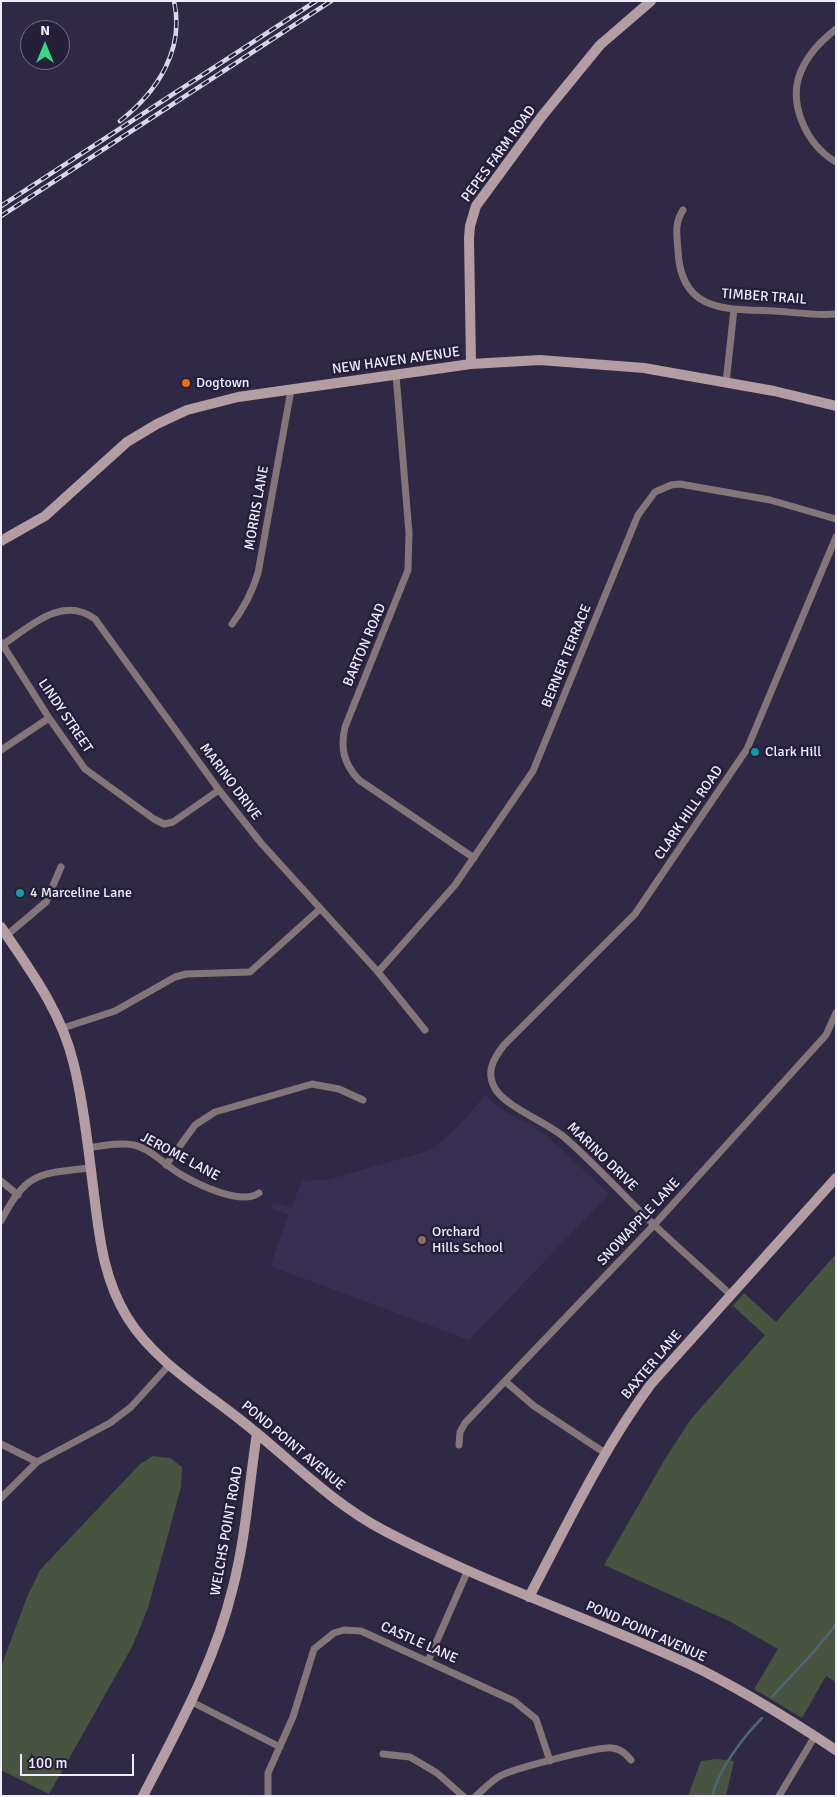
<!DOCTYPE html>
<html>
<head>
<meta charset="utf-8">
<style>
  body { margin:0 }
  #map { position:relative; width:837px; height:1797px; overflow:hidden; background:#2f2945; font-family:Signika,sans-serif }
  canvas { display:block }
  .frame { position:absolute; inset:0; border:2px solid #eeecfe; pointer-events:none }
  .north { position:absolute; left:20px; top:20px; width:50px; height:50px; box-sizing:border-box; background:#251f3a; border:1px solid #757188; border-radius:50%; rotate:0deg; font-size:14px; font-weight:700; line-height:20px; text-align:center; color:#eeecfe }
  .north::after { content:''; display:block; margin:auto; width:18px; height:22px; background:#3bd77e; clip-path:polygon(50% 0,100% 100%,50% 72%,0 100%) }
  .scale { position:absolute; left:20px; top:1754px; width:114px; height:22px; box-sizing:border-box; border:2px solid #eeecfe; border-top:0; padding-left:6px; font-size:15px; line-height:18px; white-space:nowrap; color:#eeecfe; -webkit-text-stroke:4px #251f3a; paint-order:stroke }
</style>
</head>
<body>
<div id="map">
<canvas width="837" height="1797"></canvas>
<div class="frame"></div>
<div class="north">N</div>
<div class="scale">100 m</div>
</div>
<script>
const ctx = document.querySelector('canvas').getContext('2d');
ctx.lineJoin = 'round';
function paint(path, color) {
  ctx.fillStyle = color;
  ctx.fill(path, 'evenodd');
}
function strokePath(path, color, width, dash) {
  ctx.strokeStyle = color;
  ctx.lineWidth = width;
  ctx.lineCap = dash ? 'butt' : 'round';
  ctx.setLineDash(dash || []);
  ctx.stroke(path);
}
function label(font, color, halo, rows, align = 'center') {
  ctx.font = font + ' Signika,sans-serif';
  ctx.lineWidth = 5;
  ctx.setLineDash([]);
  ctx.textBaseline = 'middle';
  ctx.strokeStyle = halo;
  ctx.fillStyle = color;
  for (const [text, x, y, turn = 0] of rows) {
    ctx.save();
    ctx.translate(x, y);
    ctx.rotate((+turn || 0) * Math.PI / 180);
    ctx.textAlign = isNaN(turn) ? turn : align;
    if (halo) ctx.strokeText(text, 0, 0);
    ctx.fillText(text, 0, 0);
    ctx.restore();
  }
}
paint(new Path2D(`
  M485,1095L500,1109L533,1126L553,1141L609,1194L469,1340L270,1266L289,1215L270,1208L274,1202L291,1208L302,1181L327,1180L431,1150L457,1128Z`), '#373052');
paint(new Path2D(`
  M836,1254V1682L826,1676L802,1718L754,1689L778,1649L729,1621L604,1565L665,1459L691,1419L765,1335L733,1306L744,1293L776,1322Z
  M153,1456L170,1458L182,1467L181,1487L148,1608L132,1647L49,1794L1,1770V1667L27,1597L40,1570L140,1464Z
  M717,1759L734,1761L726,1796H688L701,1761Z`), '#485440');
strokePath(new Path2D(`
  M772,1697C794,1672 817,1651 836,1624
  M712,1796C718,1770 744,1736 762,1718`), '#4c6677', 2.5);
strokePath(new Path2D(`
  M836,29C821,41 809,53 801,71C787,104 807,145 836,162
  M683,210C674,224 677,235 678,251C681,313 726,309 774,311C794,312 816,316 836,314
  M396,375L409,533L408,570L345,727C340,749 344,764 359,780L474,858
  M726,383L734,309
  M232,624C244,608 252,593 258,573L291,390
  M1,642L49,718L85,769L154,819L164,824L173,822L219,790
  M1,646C28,628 62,594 95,619L219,790L261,843L378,972L425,1030
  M1,750L49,718
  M7,935L46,902L61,867
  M378,972L455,885L533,771L638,515L655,492L671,485L680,484L770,500L836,519
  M63,1028L115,1011L175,977L186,974L250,972L320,909
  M87,1148C102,1146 119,1142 134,1145C151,1149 165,1165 180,1174C197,1184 241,1206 259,1193
  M166,1165L195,1125L215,1112L312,1084L339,1089L363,1100
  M1,1181L18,1195
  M1,1221C27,1171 38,1174 90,1168
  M731,1295C704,1270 676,1246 649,1220C621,1193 594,1163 564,1137C546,1122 507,1107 496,1090C485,1073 493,1059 504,1045L635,914L747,749L836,537
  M506,1382L534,1406L605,1453
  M1,1444L37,1462
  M459,1445L460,1432L465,1423L654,1225L826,1035L836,1013
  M1,1498L37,1462L110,1423L131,1407L170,1364
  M428,1661L468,1570
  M192,1702L280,1747
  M383,1754L410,1757L437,1773L463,1796
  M268,1796V1773L293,1717L314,1649L334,1633L344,1630L361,1631L514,1701L536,1719L550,1761
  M476,1796C484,1789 491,1781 500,1776C512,1769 600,1746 612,1748C621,1749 626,1754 631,1760
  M779,1796L815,1736`), '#837578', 7);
strokePath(new Path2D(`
  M471,364L469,238L470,226L476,206L542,116L600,45L651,1
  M1,541L45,516L127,442L157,424L187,410L238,397L471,364L540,360L644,368L774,391L836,406
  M1,927C31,971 62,1013 74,1065C85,1110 89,1157 95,1202C100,1243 105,1281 127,1317C154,1361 203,1390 243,1422C289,1458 330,1502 383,1530C481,1582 588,1617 689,1664C740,1688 789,1719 836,1750
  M529,1597C567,1525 602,1450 651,1384L836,1178
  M143,1796C178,1728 215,1662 233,1587C246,1537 249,1484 257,1433`), '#b49da2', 10);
const rail = new Path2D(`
  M120,121C157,92 185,50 174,1
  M1,206L316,1
  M1,216L331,1`);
strokePath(rail, '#d9d6e9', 4.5);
strokePath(rail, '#251f3a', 2.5, [8]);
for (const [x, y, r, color] of [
  [186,383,5,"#e8710a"],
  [755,752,5,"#0f9aa8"],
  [20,893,5,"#0f9aa8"],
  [422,1240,5,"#8d6e63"]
]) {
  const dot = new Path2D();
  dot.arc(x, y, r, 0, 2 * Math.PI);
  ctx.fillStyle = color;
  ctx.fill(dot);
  strokePath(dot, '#251f3a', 2);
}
label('14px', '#eeecfe', '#251f3a', [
  ["PEPES FARM ROAD",499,154,-54],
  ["TIMBER TRAIL",764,297,4],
  ["NEW HAVEN AVENUE",396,361,-8],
  ["MORRIS LANE",257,508,-80],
  ["BARTON ROAD",365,645,-67],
  ["BERNER TERRACE",567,656,-68],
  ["LINDY STREET",65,716,56],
  ["MARINO DRIVE",230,782,53],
  ["CLARK HILL ROAD",689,813,-56],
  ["JEROME LANE",180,1157,28],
  ["MARINO DRIVE",602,1157,44],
  ["SNOWAPPLE LANE",639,1222,-47],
  ["BAXTER LANE",652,1365,-50],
  ["POND POINT AVENUE",293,1446,40],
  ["WELCHS POINT ROAD",227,1531,-80],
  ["POND POINT AVENUE",646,1632,24],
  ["CASTLE LANE",419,1643,24]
]);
label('14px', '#eeecfe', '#251f3a', [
  ["Dogtown",196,383],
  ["Clark Hill",765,752],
  ["4 Marceline Lane",30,893],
  ["Orchard",432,1232],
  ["Hills School",432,1248]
], 'left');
</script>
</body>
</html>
